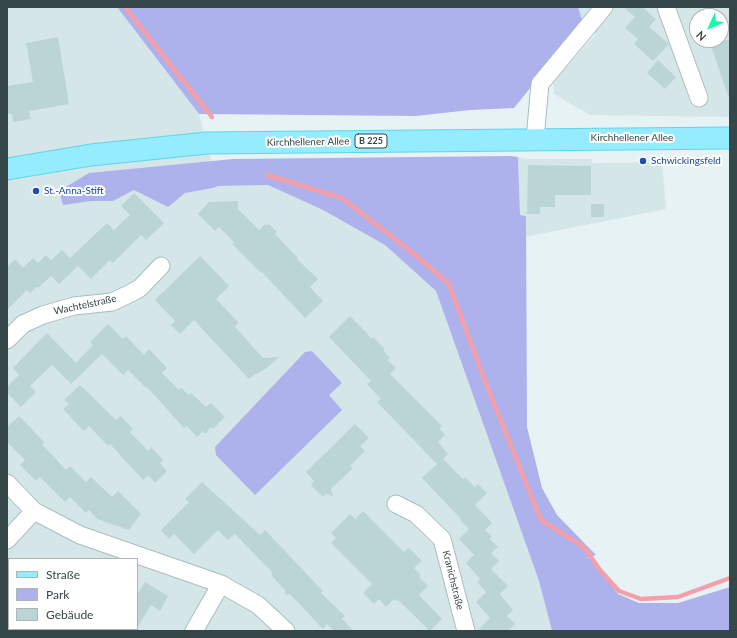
<!DOCTYPE html>
<html>
<head>
<meta charset="utf-8">
<style>
  body { margin:0 }
  #map { position:relative; width:737px; height:638px; overflow:hidden; background:#e7f2f5; font-family:Lato,sans-serif }
  canvas { display:block }
  .frame { position:absolute; inset:0; border:8px solid #354748; pointer-events:none }
  .legend { position:absolute; left:8px; top:558px; width:130px; height:72px; box-sizing:border-box; background:#fff; border:1px solid #aeb5b6; margin:0; padding:5px 7px; list-style:none; font-size:12px; color:#354748 }
  .legend li { display:flex; align-items:center; gap:8px; height:20px }
  .legend b { width:20px; border:1px solid #aeb5b6 }
  .north { position:absolute; left:689px; top:8px; width:40px; height:40px; box-sizing:border-box; background:#fff; border:1px solid #aeb5b6; border-radius:50%; rotate:225deg; font-size:11px; font-weight:700; line-height:16px; text-align:center; color:#354748 }
  .north::after { content:''; display:block; margin:auto; width:14px; height:18px; background:#14ffa4; clip-path:polygon(50% 0,100% 100%,50% 72%,0 100%) }
</style>
</head>
<body>
<div id="map">
<canvas width="737" height="638"></canvas>
<div class="frame"></div>
<ul class="legend">
<li><b style="height:5px;background:#96ecff"></b>Straße</li>
<li><b style="height:11px;background:#adb2ec"></b>Park</li>
<li><b style="height:11px;background:#bbd5d7"></b>Gebäude</li>
</ul>
<div class="north">N</div>
</div>
<script>
const ctx = document.querySelector('canvas').getContext('2d');
ctx.lineJoin = 'round';
function paint(path, color) {
  ctx.fillStyle = color;
  ctx.fill(path, 'evenodd');
}
function strokePath(path, color, width, dash) {
  ctx.strokeStyle = color;
  ctx.lineWidth = width;
  ctx.lineCap = dash ? 'butt' : 'round';
  ctx.setLineDash(dash || []);
  ctx.stroke(path);
}
function label(font, color, halo, rows, align = 'center') {
  ctx.font = font + ' Lato,sans-serif';
  ctx.lineWidth = 4;
  ctx.setLineDash([]);
  ctx.textBaseline = 'middle';
  ctx.strokeStyle = halo;
  ctx.fillStyle = color;
  for (const [text, x, y, turn = 0] of rows) {
    ctx.save();
    ctx.translate(x, y);
    ctx.rotate((+turn || 0) * Math.PI / 180);
    ctx.textAlign = isNaN(turn) ? turn : align;
    if (halo) ctx.strokeText(text, 0, 0);
    ctx.fillText(text, 0, 0);
    ctx.restore();
  }
}
paint(new Path2D(`
  M7,7H117L199,114L218,186L268,185L323,210L385,245L436,291L539,581L552,631H7ZM9,559H137V629H9Z
  M578,7H730V117L590,115L554,94L553,82L596,34L583,23ZM697,16H721V40H697Z
  M518,157L526,159H592V163L662,162L666,209L525,237V216L520,215Z`), '#d5e6e9');
paint(new Path2D(`
  M117,7H578L583,23L514,108L470,110L416,116L199,114Z
  M510,156L518,157L520,215L526,216L527,427L542,488L557,515L596,555L586,558H591L618,594L639,603H678L730,587V631H552L539,581L436,291L385,245L323,210L268,185L218,186L213,188L185,193L168,207L134,190L113,201H91L63,205L59,191L89,173L233,159Z
  M312,351L342,383L329,395L342,410L255,495L216,455L215,447L305,352Z`), '#adb2ec');
strokePath(new Path2D(`
  M125,7L212,117
  M267,175L342,198L418,257L449,284L485,381L541,520L584,547L600,570L619,591L641,599L678,597L730,578`), '#f59faa', 4.5);
paint(new Path2D(`
  M623,7H642L656,19L649,27L669,44L653,61L634,44L638,39L625,28L635,17Z
  M58,37L69,104L29,111L31,119L13,122L12,114H7V86L33,82L26,43Z
  M709,40H730V96H728Z
  M658,60L676,77L665,89L647,73Z
  M528,165L591,166V195H555V207H540V214H527Z
  M134,193L164,223L146,240L141,235L113,263L110,260L91,279L78,266L59,284L51,276L38,288L36,287L30,293L27,290L7,310V267L15,259L23,268L33,258L38,263L46,255L51,260L62,250L70,258L107,223L114,230L130,215L121,206Z
  M238,201V209L259,230L265,224L267,225L269,224L277,232L275,234L298,258L297,259L318,279L310,287L323,301L305,318L262,272L261,273L232,244L234,242L219,227L215,231L198,214L209,202Z
  M591,204H604V217H591Z
  M200,256L229,286L216,299L238,322L235,327L263,358L279,357L267,368L257,374L256,373L249,379L194,320L180,334L171,325L175,321L155,300Z
  M350,316L367,333L371,339L373,337L385,349L383,350L390,358L387,360L396,368L390,374L442,426L439,428L445,435L438,442L448,454L443,459L463,479L465,477L475,487L478,484L487,493L475,505L492,523L485,530L492,537L490,539L498,547L491,553L499,561L491,569L508,586L500,594L513,610L507,616L515,624L508,631H477L490,618L476,602L486,592L477,582L480,579L466,563L474,555L459,539L469,529L460,520L461,519L422,478L437,464L377,402L381,399L367,384L371,381L329,337Z
  M108,324L123,339L126,336L144,355L149,349L167,368L162,373L179,390L181,388L189,395L191,393L206,407L211,403L225,417L213,429L211,427L205,434L203,431L197,437L187,426L184,428L147,387L146,388L128,370L123,375L102,354L71,384L52,365L30,386L36,392L21,407L7,393V387L19,375L13,368L47,333L76,363L93,345L90,342Z
  M80,385L116,420L121,416L133,429L130,432L148,451L151,447L163,460L160,463L167,471L155,483L148,475L143,480L110,444L108,446L89,426L84,431L63,409L69,404L64,400Z
  M19,416L44,442L42,444L66,470L70,466L86,482L91,477L112,497L118,491L141,514L129,530L97,519L89,510L86,513L70,497L65,502L40,477L36,481L20,465L25,460L7,442V427Z
  M355,424L369,438L360,446L365,451L350,466L353,468L331,489L333,496L326,494L323,497L311,485L314,481L306,472Z
  M202,482L260,535L265,530L323,591L321,593L345,616L342,619L354,631H334L327,624L323,629L290,594L285,595V590L275,580L271,574L273,573L235,534L228,540L218,530L194,554L174,534L169,539L161,530L189,502L185,499Z
  M363,511L404,552L409,548L422,561L414,568L421,575L419,577L428,586L419,595L442,619L430,631L398,600L397,601L394,599L386,607L379,599L374,604L363,593L372,584L331,543L336,538L331,533L350,514L355,519Z
  M145,582L168,596L160,611L151,605L137,628V595Z`), '#bbd5d7');
const minor = new Path2D(`
  M666,7L699,98
  M535,139L540,84L604,7
  M7,340L23,324L43,315L74,306L112,302L131,293L140,288L161,266
  M7,483L34,511L80,535L221,584L258,605L286,631
  M396,504L416,514L442,539L466,631
  M7,540L34,511
  M194,631L221,584`);
const major = new Path2D(`
  M7,169L91,155L207,143L730,138`);
strokePath(minor, '#a9bec1', 19);
strokePath(major, '#5ed5ec', 23);
strokePath(minor, '#fff', 17);
strokePath(major, '#96ecff', 21);
for (const [x, y, r, color] of [
  [643,161,4,"#1a4fb4"],
  [36,191,4,"#1a4fb4"]
]) {
  const dot = new Path2D();
  dot.arc(x, y, r, 0, 2 * Math.PI);
  ctx.fillStyle = color;
  ctx.fill(dot);
  strokePath(dot, '#fff', 1.5);
}
for (const [x, y, w] of [
  [371,141,32]
]) {
  const box = new Path2D();
  box.roundRect(x - w / 2, y - 7, w, 14, 3);
  ctx.fillStyle = '#fff';
  ctx.fill(box);
  strokePath(box, '#354748', 1);
}
label('bold 9px', '#354748', null, [
  ["B 225",371,141]
]);
label('10px', '#354748', '#fff', [
  ["Kirchhellener Allee",632,138],
  ["Kirchhellener Allee",308,142,-1],
  ["Wachtelstraße",85,305,-12],
  ["Kranichstraße",453,580,76]
]);
label('10px', '#164399', '#fff', [
  ["Schwickingsfeld",651,161],
  ["St.-Anna-Stift",44,191]
], 'left');
</script>
</body>
</html>
